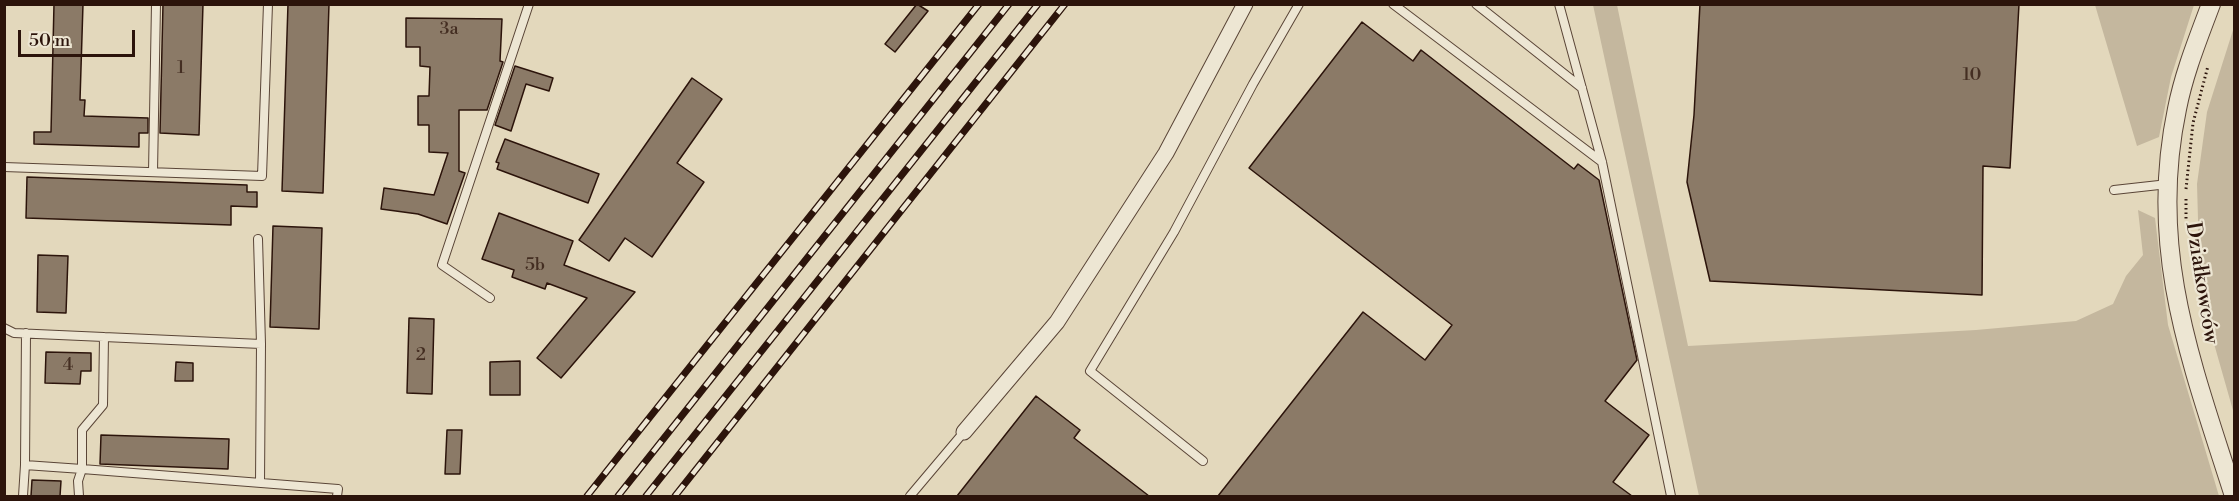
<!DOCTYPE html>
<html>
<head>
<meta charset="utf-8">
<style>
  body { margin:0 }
  #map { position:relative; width:2239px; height:501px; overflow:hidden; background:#e3d8bc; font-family:"Libre Bodoni",serif }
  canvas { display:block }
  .frame { position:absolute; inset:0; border:6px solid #2c140b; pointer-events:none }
  .scale { position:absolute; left:18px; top:30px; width:117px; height:27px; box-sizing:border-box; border:3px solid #2c140b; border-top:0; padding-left:8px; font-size:18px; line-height:21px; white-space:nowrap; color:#2c140b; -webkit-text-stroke:4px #ede6d3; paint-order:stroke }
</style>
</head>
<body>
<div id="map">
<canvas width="2239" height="501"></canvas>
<div class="frame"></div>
<div class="scale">50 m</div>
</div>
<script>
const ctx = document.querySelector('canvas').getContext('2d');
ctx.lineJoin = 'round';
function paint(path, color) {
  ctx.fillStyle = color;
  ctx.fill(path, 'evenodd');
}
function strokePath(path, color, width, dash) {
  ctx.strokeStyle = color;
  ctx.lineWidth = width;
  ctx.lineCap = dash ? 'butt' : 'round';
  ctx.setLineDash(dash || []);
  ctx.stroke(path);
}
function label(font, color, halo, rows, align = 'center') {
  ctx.font = font + ' "Libre Bodoni",serif';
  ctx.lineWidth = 4.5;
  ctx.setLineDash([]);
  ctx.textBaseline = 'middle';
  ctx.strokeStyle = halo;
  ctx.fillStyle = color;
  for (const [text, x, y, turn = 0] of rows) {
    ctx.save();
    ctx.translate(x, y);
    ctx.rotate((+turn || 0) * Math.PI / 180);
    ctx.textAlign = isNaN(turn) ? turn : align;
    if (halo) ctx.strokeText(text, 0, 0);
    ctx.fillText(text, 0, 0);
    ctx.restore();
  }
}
paint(new Path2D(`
  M1593,5H1617L1688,346L1976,330L2076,321L2113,304L2126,276L2143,255L2138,210L2155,218L2168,325L2219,496H1699Z
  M2095,5H2194L2171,77L2159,137L2137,146Z
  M2234,27V414L2209,326L2203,275L2204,266L2199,254L2197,184L2207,112Z`), '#c4b79e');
const building = new Path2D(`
  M54,4H83L80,100H85L84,116L148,118V133H139V147L34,144V132H51Z
  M163,4H203L199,135L160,133Z
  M288,4H329L323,193L282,191Z
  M917,4L928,11L895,52L885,44Z
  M1700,4H2019L2010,168L1983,166L1982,295L1710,281L1687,182L1694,115Z
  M406,18L502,19L500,61L503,62L487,110H459V171L465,173L447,224L418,214L381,209L384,188L434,195L448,153L429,152V125H418V96H429L430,67L420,66V47H406Z
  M1362,22L1413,61L1421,50L1574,169L1578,164L1599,180L1637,360L1605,401L1649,435L1613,482L1632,496H1218L1363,312L1425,360L1452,325L1249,168Z
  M515,66L553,78L549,91L526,84L511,131L495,125Z
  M692,78L722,99L677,163L704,182L652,257L625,238L609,261L579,240Z
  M505,139L599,174L588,203L497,169L499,163L496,162Z
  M27,177L247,185V192H257V207L231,206V225L26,218Z
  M499,213L573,241L564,265L635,292L561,378L537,358L587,298L547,283L545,289L512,277L514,270L482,259Z
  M273,226L322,228L319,329L270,327Z
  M38,255L68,256L66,313L37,312Z
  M409,318L434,319L432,394L407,393Z
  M46,352L91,353V371H81L80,384L45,383Z
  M520,361V395H490V362Z
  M176,362L193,363V381H175Z
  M1036,396L1080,430L1074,438L1149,496H957Z
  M447,430H462L460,474H445Z
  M101,435L229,439L228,469L100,464Z
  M32,480L61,481L60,496H31Z`);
paint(building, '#8b7a67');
strokePath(building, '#2c140b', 1.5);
const service = new Path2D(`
  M1393,4L1602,162
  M1476,4L1582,88
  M1559,4L1602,162L1671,496
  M4,167L262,176L268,4
  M153,172L156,4
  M2114,190L2168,184
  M490,298L442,265L529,4
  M4,328L14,333L261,344L258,239
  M26,333L25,465L82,469V430L103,405L104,337
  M1203,461L1090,371L1174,232L1253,84L1299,4
  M260,483L261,344
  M23,496L25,465
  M79,496L78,481L82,469L338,489L337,496
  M910,496L964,432`);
const minor = new Path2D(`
  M964,432L1057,322L1166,153L1245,4`);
const tertiary = new Path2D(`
  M2211,4C2198,39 2184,73 2177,109C2147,251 2192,364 2234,496`);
strokePath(service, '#5a4537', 10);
strokePath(minor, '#5a4537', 17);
strokePath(tertiary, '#5a4537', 20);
strokePath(new Path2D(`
  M2186,189L2193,123L2208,66
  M2186,199V219`), '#2c140b', 3, [1.5, 3]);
strokePath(service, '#ede6d3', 8);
strokePath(minor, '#ede6d3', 15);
strokePath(tertiary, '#ede6d3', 18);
const rail = new Path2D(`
  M587,496L979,4
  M618,496L1009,4
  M646,496L1038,4
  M675,496L1065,4`);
strokePath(rail, '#2c140b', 7);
strokePath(rail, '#ede6d3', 4.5, [14]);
label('18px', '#442e22', null, [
  ["3a",449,30],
  ["1",181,69],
  ["10",1972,76],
  ["5b",535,266],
  ["2",421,356],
  ["4",68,366]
]);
label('21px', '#2c140b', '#ede6d3', [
  ["Działkowców",2201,283,81]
]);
</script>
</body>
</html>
